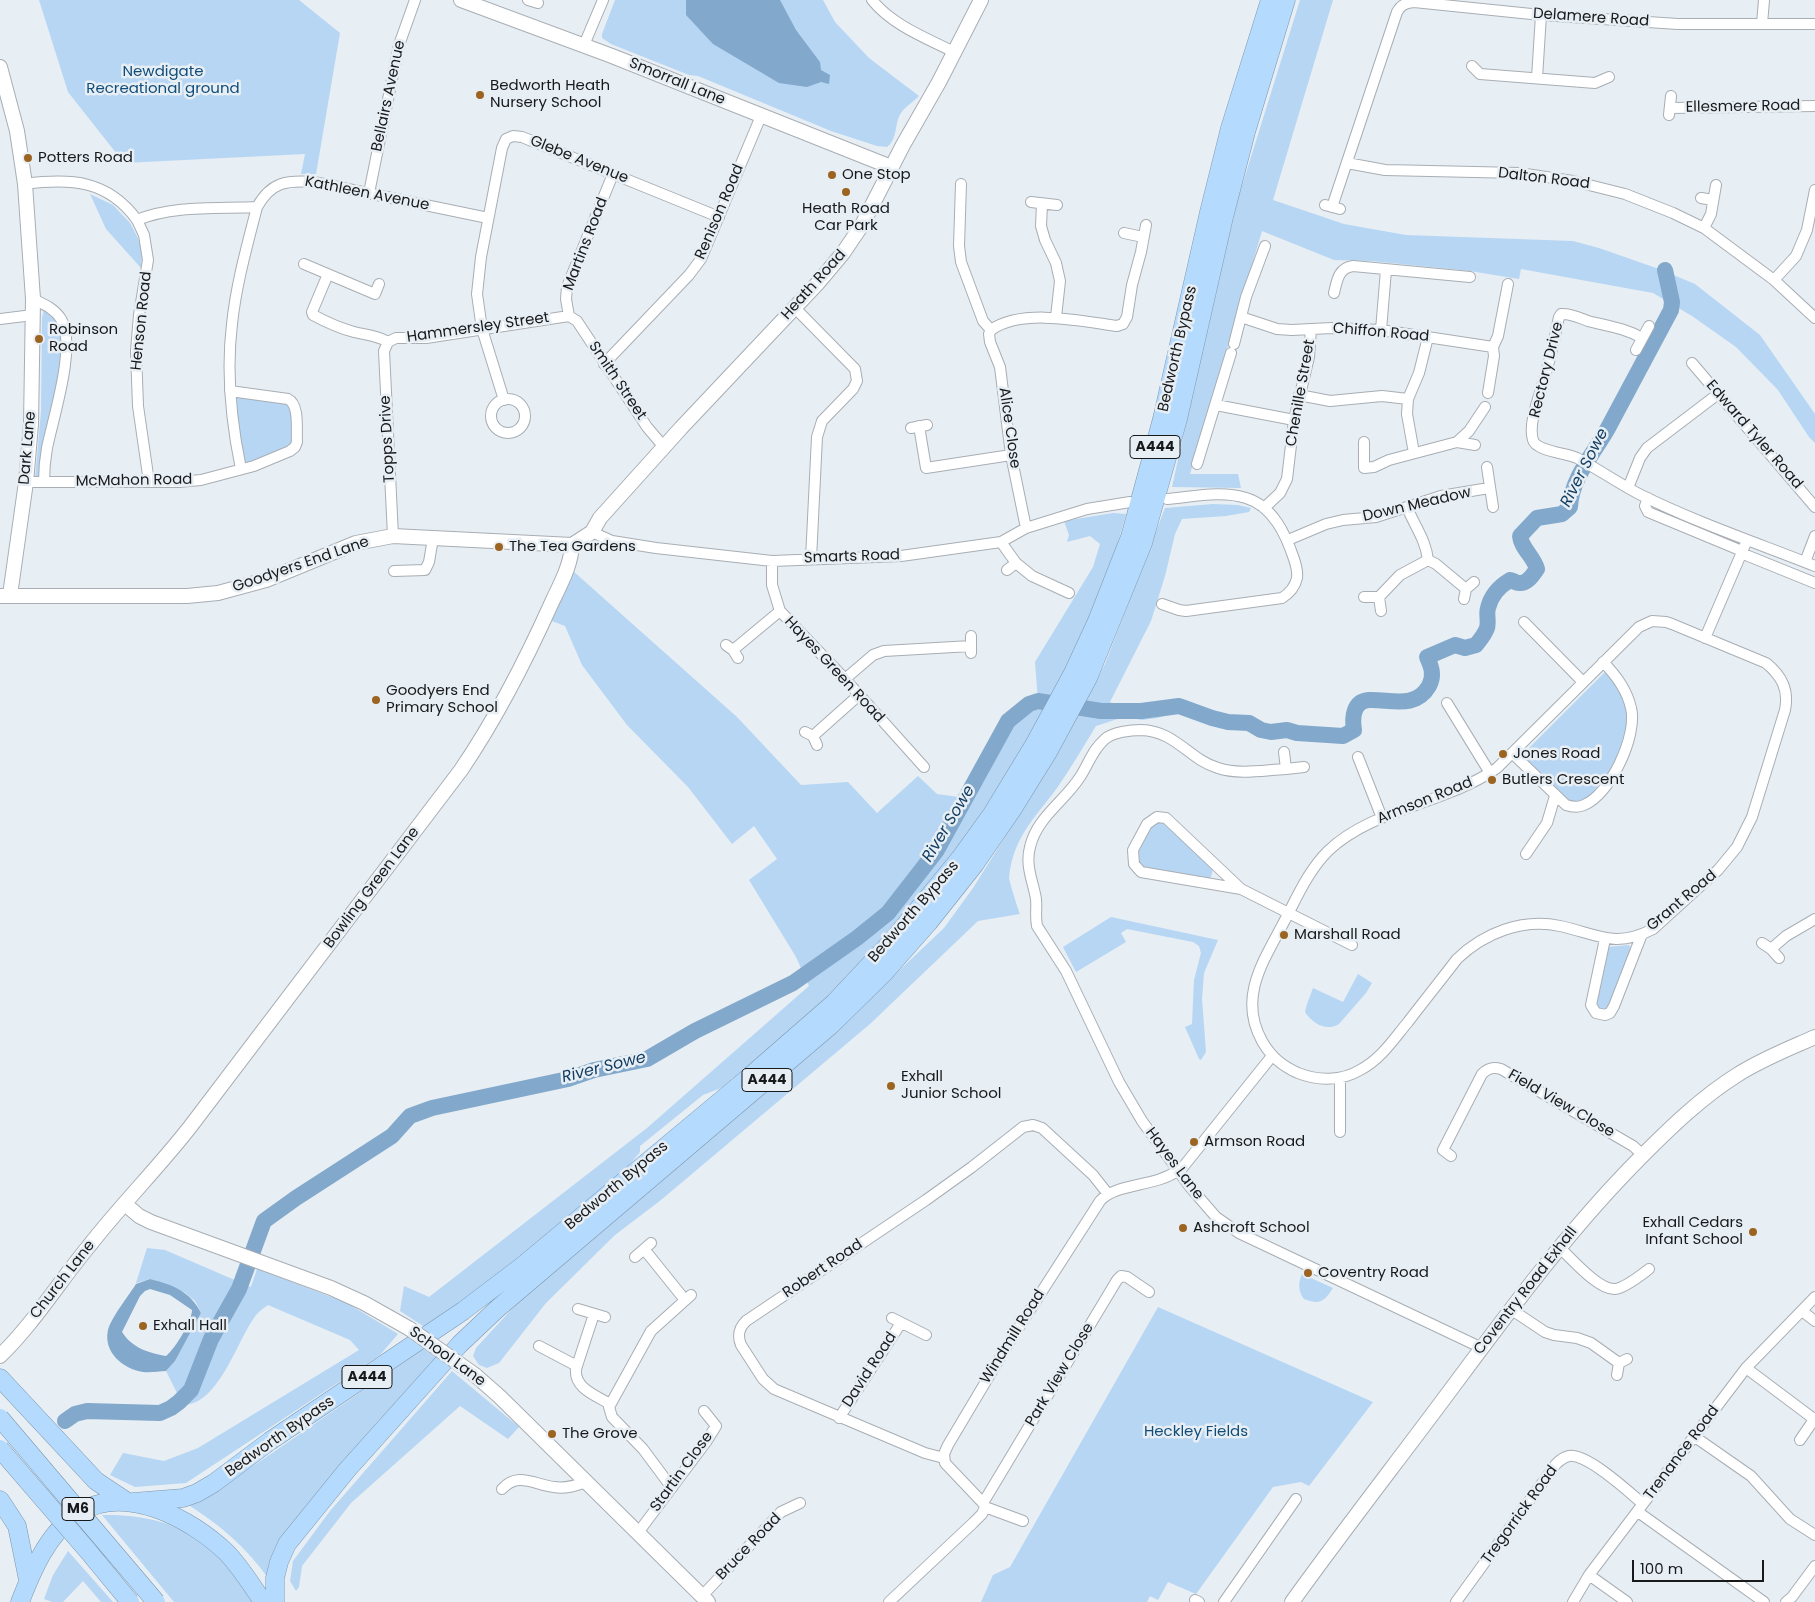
<!DOCTYPE html>
<html>
<head>
<meta charset="utf-8">
<style>
  body { margin:0 }
  #map { position:relative; width:1815px; height:1602px; overflow:hidden; background:#e7eef4; font-family:Poppins,sans-serif }
  canvas { display:block }
  .scale { position:absolute; left:1632px; top:1560px; width:132px; height:22px; box-sizing:border-box; border:2px solid #17191b; border-top:0; padding-left:6px; font-size:15px; line-height:18px; white-space:nowrap; color:#17191b; -webkit-text-stroke:4px #e7eef4; paint-order:stroke }
</style>
</head>
<body>
<div id="map">
<canvas width="1815" height="1602"></canvas>
<div class="scale">100 m</div>
</div>
<script>
const ctx = document.querySelector('canvas').getContext('2d');
ctx.lineJoin = 'round';
function paint(path, color) {
  ctx.fillStyle = color;
  ctx.fill(path, 'evenodd');
}
function strokePath(path, color, width, dash) {
  ctx.strokeStyle = color;
  ctx.lineWidth = width;
  ctx.lineCap = dash ? 'butt' : 'round';
  ctx.setLineDash(dash || []);
  ctx.stroke(path);
}
function label(font, color, halo, rows, align = 'center') {
  ctx.font = font + ' Poppins,sans-serif';
  ctx.lineWidth = 5;
  ctx.setLineDash([]);
  ctx.textBaseline = 'middle';
  ctx.strokeStyle = halo;
  ctx.fillStyle = color;
  for (const [text, x, y, turn = 0] of rows) {
    ctx.save();
    ctx.translate(x, y);
    ctx.rotate((+turn || 0) * Math.PI / 180);
    ctx.textAlign = isNaN(turn) ? turn : align;
    if (halo) ctx.strokeText(text, 0, 0);
    ctx.fillText(text, 0, 0);
    ctx.restore();
  }
}
paint(new Path2D(`
  M39,0H299L340,33L316,174H301L305,154L124,163L68,92Z
  M615,0H823L835,22L869,58L919,96C914,101 905,107 901,113C894,124 898,139 887,147L877,146L831,131L698,76L689,75L611,44L602,38V34Z
  M1300,0H1333L1273,200L1344,224L1406,235L1573,241L1599,248L1659,269L1695,284L1760,335L1815,414V443L1809,437L1778,390L1736,347L1692,316L1653,293L1521,269L1519,279L1470,271L1371,261L1334,260L1262,231L1190,474H1238L1241,488L1172,487L1216,287L1240,192Z
  M90,194L113,205L130,223L138,238L142,253L141,268L106,229Z
  M44,310C52,312 57,317 60,325C69,347 45,450 40,479H35L41,411L42,318Z
  M238,397L284,402L292,408L293,446L250,463L245,462L239,440L236,399Z
  M1213,504L1238,505L1251,508L1249,512L1226,516L1182,519L1175,534L1165,576L1151,621L1110,702C1133,713 1148,707 1171,701L1178,710L1173,714L1157,718L1142,720L1124,717L1096,726C1083,747 1071,768 1057,788C1035,818 1013,837 1009,878C1009,880 1018,910 1020,914L978,921L870,1024L661,1200L615,1235L546,1303L499,1363L487,1368L479,1365L473,1356L476,1348L521,1299L711,1136L811,1054L944,928L973,888L1060,749L1105,664L1165,508Z
  M1113,513L1126,514L1108,578L1057,688L1013,764L955,854L912,909L816,1012L721,1088L703,1095L640,1146V1152L619,1178L527,1255L426,1328L400,1311L404,1286L429,1297L647,1128L809,986L796,957L749,880L777,859L754,826L732,844L688,787L627,725L582,665L565,626L549,620L573,571L737,717L801,785L848,782L877,813L918,776L937,794L966,798L1008,721L1029,704L1038,701L1035,662L1093,567L1100,544L1090,536L1067,542L1069,535L1064,521Z
  M1605,672L1607,673C1617,685 1626,698 1629,713C1631,730 1614,764 1605,778C1601,784 1593,789 1592,796L1580,803L1569,802L1524,760L1523,754Z
  M1158,822H1164L1213,869L1211,877L1209,879L1143,868L1138,863L1137,851L1149,828Z
  M1111,917L1218,940L1204,973L1202,999L1206,1052L1201,1060L1199,1059L1185,1027L1192,1024L1194,980L1201,953L1199,946L1193,942L1127,929L1121,933L1126,942L1076,972L1063,947Z
  M1629,945L1631,950L1608,1008L1604,1010L1600,1009L1596,1004L1608,947Z
  M1358,974L1372,983L1366,993L1339,1024C1326,1032 1312,1023 1305,1012L1307,1004L1313,988L1343,1002Z
  M147,1248L165,1250L251,1287L257,1269L347,1303L398,1334L380,1355L186,1483L135,1487L110,1475L123,1453L164,1461L198,1448L359,1350L350,1340L268,1305C264,1308 259,1311 256,1315C237,1340 219,1405 183,1405L166,1371L175,1361L201,1313L195,1301L184,1292L150,1279L136,1283Z
  M1302,1274L1333,1288C1324,1302 1320,1305 1304,1299C1298,1291 1298,1283 1302,1274Z
  M1158,1307L1373,1402L1309,1486L1301,1482L1273,1487L1196,1594L1168,1582L1158,1600L1150,1596L1147,1602H981L993,1575L1010,1567Z
  M426,1347L439,1357L381,1418L291,1525L278,1545L268,1578C246,1547 219,1524 187,1504L213,1492L262,1460Z
  M452,1371L519,1427L508,1439L460,1406L351,1503L302,1566L299,1587L296,1591L290,1581L293,1561L330,1511Z
  M102,1515C140,1514 180,1522 210,1547C216,1551 221,1559 225,1564C236,1577 247,1589 258,1602H174Z
  M68,1551L113,1602H101L83,1581L63,1602H52L44,1599L53,1575Z`), '#b7d6f3');
paint(new Path2D(`
  M686,0H780L796,30L820,62L821,70L830,75L829,84L821,82L807,87L779,83L713,44L686,15Z
  M150,1279C173,1285 190,1291 201,1313L175,1361L166,1371C159,1371 151,1373 143,1372C123,1369 103,1352 108,1330C111,1318 129,1295 136,1284ZM150,1289L170,1295L192,1310C192,1321 175,1349 166,1356C149,1353 132,1348 122,1332L140,1296L145,1291Z`), '#82a8cb');
strokePath(new Path2D(`
  M65,1421L75,1414L87,1411L160,1413L171,1408L179,1402L191,1390L211,1339L239,1289L264,1221L296,1198L392,1136L410,1116L432,1108L568,1079L594,1070L647,1059L695,1031L793,983L857,938L888,913L937,850L1008,721L1029,704L1038,701L1101,711H1141L1179,706L1212,718L1228,722L1249,723L1261,730L1271,732L1287,730L1297,733L1343,736L1354,730C1352,718 1353,701 1369,700C1390,699 1415,710 1429,686C1435,675 1431,666 1427,657L1455,645L1465,648L1476,645C1480,640 1485,634 1487,628C1489,621 1486,614 1488,608C1491,595 1500,586 1510,580C1514,581 1516,583 1519,583C1528,584 1533,574 1537,569C1534,557 1521,548 1520,536L1537,518L1562,514L1570,507C1571,479 1594,453 1608,428C1629,389 1650,349 1671,310L1672,302L1665,270`), '#82a8cb', 16);
const street = new Path2D(`
  M528,0L538,3
  M872,0C892,25 926,38 954,52
  M1762,24L1764,0
  M584,45L603,0
  M1472,66L1480,74L1595,83L1609,77
  M1537,78L1541,15
  M1670,108L1815,106
  M1669,115L1671,96
  M1347,163L1385,170L1519,173L1573,181L1625,194L1673,213L1704,228L1774,280L1815,318
  M25,184C71,178 108,180 137,220C174,205 217,209 257,207
  M961,184L959,246L961,262L983,321L991,330L989,334L990,342L1000,367L1011,455L1026,528
  M369,193L399,45L415,0
  M1701,198L1713,200
  M1031,202L1057,205
  M1042,204L1041,226L1045,240L1056,263L1060,281L1056,317
  M1325,205L1340,209
  M1332,207L1397,12C1401,5 1405,3 1414,2L1541,15L1678,24H1815
  M137,220L144,235L148,260L139,315L136,351L138,406L149,482
  M1704,228L1711,214L1716,185
  M1124,233L1143,237
  M304,264L375,294L379,284
  M328,274L312,312L313,315C326,322 339,328 354,332C366,335 377,335 388,342
  M1774,280L1796,256L1807,230L1815,190
  M1334,293C1337,281 1338,268 1353,266L1470,277
  M33,299C43,304 54,308 61,319C77,345 53,418 47,448C45,459 44,471 44,482
  M795,308L855,369L857,381L853,389L822,421L817,437L811,559
  M569,316L577,321L647,427L664,447
  M569,316L566,299L567,287L613,174
  M1241,317L1277,329L1292,330L1332,328L1381,330L1493,347
  M0,319L33,315
  M991,330C1022,308 1082,321 1117,326L1123,324L1127,317L1132,285L1141,252L1146,225
  M1381,330L1386,270
  M1642,338C1625,328 1607,326 1588,321C1580,318 1570,313 1561,314L1559,317C1555,335 1552,352 1547,369C1543,388 1527,421 1533,440C1536,451 1566,453 1577,458C1598,469 1618,483 1639,494C1695,522 1757,543 1815,566
  M388,342L384,351L393,536
  M388,342L396,338H426L569,316
  M1234,344L1246,297L1265,246
  M1636,350L1649,326
  M1692,363L1815,507
  M604,364L689,275L701,259L761,116
  M1488,393L1494,356L1493,347L1498,336L1508,284
  M1299,395L1330,401L1382,396L1408,399
  M491 416a17 17 0 1 1 34 0a17 17 0 1 1-34 0Z
  M504,400L482,329L477,294L481,257L502,148L506,139L513,136L522,137L719,217
  M1216,405L1294,420
  M919,426L926,468L1011,455
  M911,428L927,425
  M1364,442V468L1374,467L1389,460L1457,442L1469,431L1485,407
  M1457,442L1475,445
  M1414,453L1407,414L1408,399L1419,373L1428,337
  M1197,464L1231,353
  M1487,467L1493,507
  M241,469C231,421 226,373 232,324C236,285 247,246 257,207C271,182 286,180 314,182L488,218
  M26,482H179L201,480L254,466L290,451L295,447L297,442C296,430 300,405 288,399L230,391
  M1628,488L1640,458L1647,448L1718,394
  M1648,498L1645,506L1648,512L1742,551
  M1407,507C1414,525 1426,540 1428,560L1436,564L1466,589
  M1264,508L1280,493L1287,479L1294,420L1309,357L1311,329
  M592,532L612,541L656,548L772,561L901,556L1001,542L1026,528L1087,509L1130,502
  M1288,540L1326,524L1343,520L1376,517L1441,496L1489,488
  M1001,542L1016,563L1032,576L1069,593
  M1741,553L1815,583
  M772,561V585L780,611L845,679L924,767
  M1805,562L1815,536
  M1007,570L1016,563
  M394,571L425,570L429,562L433,538
  M1364,597H1379
  M1464,599L1466,589L1474,582
  M1162,604L1179,610L1186,611L1282,598C1290,593 1295,587 1297,578C1298,571 1296,565 1294,559C1286,535 1273,506 1246,498C1221,490 1192,497 1167,499
  M1381,611L1379,597L1400,575L1428,560
  M1652,621L1666,622L1672,624L1766,663C1782,676 1789,690 1785,710L1752,817L1737,847L1718,870L1653,929C1615,949 1597,934 1560,926C1522,918 1484,933 1457,959C1441,980 1424,1001 1408,1022C1393,1040 1381,1059 1360,1070C1342,1081 1318,1081 1298,1073C1282,1066 1271,1057 1262,1041C1237,996 1265,959 1286,918C1298,895 1309,870 1328,851C1373,808 1446,804 1497,768L1634,632L1639,627Z
  M1524,622L1583,682
  M971,636V653
  M1705,638L1745,545
  M726,645L733,650L738,658
  M733,650L780,611
  M845,679L873,655L884,651L971,646
  M1447,703L1490,773
  M805,732L813,736L817,745
  M813,736L859,695
  M1284,752L1286,769L1304,767
  M1513,754L1566,805C1572,807 1578,808 1584,805C1610,795 1638,735 1631,708C1627,690 1616,675 1603,662
  M1358,757L1382,818
  M1286,769C1264,770 1239,775 1218,768C1188,759 1176,731 1141,730C1131,730 1113,732 1105,739C1093,749 1088,765 1080,777C1064,802 1037,817 1030,847C1025,866 1033,881 1036,899C1037,908 1035,916 1037,926L1066,971L1119,1082L1142,1121L1190,1187L1216,1217L1239,1233L1482,1348
  M1526,854L1547,823L1555,796
  M1241,889L1141,872L1134,864L1133,850L1147,824L1157,817L1166,818L1241,889L1352,945
  M1605,939L1591,1005L1596,1013L1605,1015L1610,1013L1614,1006L1642,934
  M1762,943L1771,949L1779,958
  M1771,949L1786,936L1815,919
  M1340,1078V1132
  M1451,1156L1443,1150L1482,1074C1488,1068 1493,1067 1501,1069L1633,1146L1643,1155
  M1179,1172L1272,1056
  M1559,1247C1571,1258 1598,1290 1615,1289C1625,1288 1641,1275 1649,1269
  M644,1249L685,1300
  M635,1257L651,1243
  M578,1309L605,1317
  M1512,1310L1545,1332L1554,1335L1577,1338L1591,1343L1619,1363
  M1802,1311L1815,1321
  M594,1314L576,1369C574,1388 595,1395 610,1404
  M892,1318L926,1335
  M539,1346L577,1366
  M1746,1368L1814,1419
  M1617,1375L1619,1363L1627,1359
  M839,1418L901,1323
  M1695,1437L1751,1476L1790,1519L1815,1535
  M1800,1440L1815,1418
  M944,1458L925,1453L774,1389L763,1379L741,1345C737,1335 739,1328 746,1321L926,1200L972,1167L1023,1127L1033,1125L1042,1128L1093,1175L1108,1194
  M672,1488L643,1449L612,1417L609,1407L651,1331L691,1295
  M502,1489C518,1471 535,1485 554,1487C565,1489 575,1486 586,1482
  M983,1503L1117,1280L1121,1276L1127,1277L1149,1292
  M985,1507L983,1503L945,1463L944,1454L948,1445L1010,1341L1100,1201C1115,1183 1157,1187 1178,1170
  M985,1507L1023,1521
  M1638,1512L1764,1602
  M637,1534L706,1442L716,1426L704,1411
  M1589,1575L1627,1602
  M702,1596L781,1512L800,1503
  M1195,1600L1199,1602
  M889,1602L973,1523L982,1514L985,1507
  M1224,1602L1296,1499
  M1456,1602L1556,1464C1560,1460 1564,1457 1569,1456C1587,1453 1629,1492 1643,1504
  M1573,1602L1589,1575L1746,1368L1815,1297
  M1786,1602L1792,1597L1815,1566`);
const secondary = new Path2D(`
  M461,0L612,56L891,167
  M0,67L17,131L25,184L33,299L31,424L26,482L10,595
  M572,545L592,532L600,518L681,428L817,284L843,253L862,225L903,145L939,82L981,0
  M0,596H187L218,593L266,580L356,543L393,536L572,545
  M125,1204L139,1216L151,1222L331,1288L364,1303L410,1329
  M0,1356C34,1323 59,1282 89,1246C121,1205 158,1168 190,1127L461,770C497,717 526,660 552,602C561,583 571,565 572,545
  M475,1375L499,1396L708,1602
  M1292,1602C1343,1531 1397,1462 1449,1392C1510,1310 1570,1228 1642,1156C1672,1126 1702,1097 1737,1075C1762,1059 1788,1049 1815,1037`);
const highway = new Path2D(`
  M0,1378L96,1481L126,1501
  M0,1500L17,1526L28,1580
  M133,1502L183,1498L197,1493L214,1483L270,1441L463,1311L521,1267L748,1078L834,1003L893,940L961,857L992,814L1034,745L1073,673L1097,621L1130,537L1162,419L1209,212L1230,128L1270,0
  M20,1602C32,1571 48,1533 77,1514C124,1482 192,1519 227,1553C241,1568 252,1585 263,1602
  M275,1602V1578L279,1562L287,1544L347,1470L460,1344L497,1309L830,1026L884,973L929,922L975,864L1012,810L1048,752L1088,678L1143,543L1178,419L1224,217L1246,132L1286,0`);
strokePath(street, '#a8aeb4', 12);
strokePath(secondary, '#a8aeb4', 16);
strokePath(highway, '#7d96ae', 19);
strokePath(street, '#fff', 10);
strokePath(secondary, '#fff', 14);
strokePath(highway, '#b4dafd', 18);
const secondaryBridge = new Path2D(`
  M410,1329L475,1375`);
const highwayBridge = new Path2D(`
  M0,1418L156,1602
  M0,1449L88,1551L130,1602`);
strokePath(secondaryBridge, '#a8aeb4', 16, []);
strokePath(highwayBridge, '#7d96ae', 19, []);
strokePath(secondaryBridge, '#fff', 14);
strokePath(highwayBridge, '#b4dafd', 18);
for (const [x, y, r, color] of [
  [480,95,5,"#9c6421"],
  [28,158,5,"#9c6421"],
  [832,175,5,"#9c6421"],
  [846,192,5,"#9c6421"],
  [39,339,5,"#9c6421"],
  [499,547,5,"#9c6421"],
  [376,700,5,"#9c6421"],
  [1503,754,5,"#9c6421"],
  [1492,780,5,"#9c6421"],
  [1284,935,5,"#9c6421"],
  [891,1086,5,"#9c6421"],
  [1194,1142,5,"#9c6421"],
  [1183,1228,5,"#9c6421"],
  [1753,1232,5,"#9c6421"],
  [1308,1273,5,"#9c6421"],
  [143,1326,5,"#9c6421"],
  [552,1434,5,"#9c6421"]
]) {
  const dot = new Path2D();
  dot.arc(x, y, r, 0, 2 * Math.PI);
  ctx.fillStyle = color;
  ctx.fill(dot);
  strokePath(dot, '#e7eef4', 2);
}
for (const [x, y, w] of [
  [1155,447,50],
  [767,1080,50],
  [367,1377,50],
  [78,1509,32]
]) {
  const box = new Path2D();
  box.roundRect(x - w / 2, y - 11.5, w, 23, 4);
  ctx.fillStyle = '#e7eef4';
  ctx.fill(box);
  strokePath(box, '#17191b', 1);
}
label('bold 14px', '#17191b', null, [
  ["A444",1155,447],
  ["A444",767,1080],
  ["A444",367,1377],
  ["M6",78,1509]
]);
label('15px', '#17191b', '#e7eef4', [
  ["Delamere Road",1591,18,4],
  ["Smorrall Lane",677,82,22],
  ["Bellairs Avenue",389,96,-78],
  ["Ellesmere Road",1743,107,-1],
  ["Glebe Avenue",579,160,22],
  ["Dalton Road",1544,179,7],
  ["Kathleen Avenue",367,194,11],
  ["Renison Road",720,212,-67],
  ["Martins Road",586,244,-69],
  ["Heath Road",814,285,-48],
  ["Henson Road",142,321,-84],
  ["Hammersley Street",478,328,-8],
  ["Chiffon Road",1381,333,5],
  ["Bedworth Bypass",1178,349,-77],
  ["Rectory Drive",1547,370,-76],
  ["Smith Street",617,381,56],
  ["Chenille Street",1301,393,-80],
  ["Alice Close",1009,428,82],
  ["Edward Tyler Road",1754,435,49],
  ["Topps Drive",388,439,-93],
  ["Dark Lane",28,448,-85],
  ["McMahon Road",134,481,-1],
  ["Down Meadow",1417,505,-13],
  ["Smarts Road",852,557,-2],
  ["Goodyers End Lane",301,565,-19],
  ["Hayes Green Road",834,670,47],
  ["Armson Road",1425,801,-22],
  ["Bowling Green Lane",372,888,-53],
  ["Grant Road",1682,901,-40],
  ["Bedworth Bypass",914,912,-49],
  ["Field View Close",1561,1104,30],
  ["Hayes Lane",1174,1164,53],
  ["Bedworth Bypass",617,1186,-40],
  ["Robert Road",823,1269,-34],
  ["Church Lane",63,1280,-52],
  ["Coventry Road Exhall",1526,1291,-52],
  ["Windmill Road",1013,1337,-58],
  ["School Lane",447,1357,36],
  ["David Road",870,1370,-57],
  ["Park View Close",1060,1375,-59],
  ["Bedworth Bypass",280,1437,-35],
  ["Trenance Road",1682,1453,-53],
  ["Startin Close",682,1472,-54],
  ["Tregorrick Road",1520,1515,-54],
  ["Bruce Road",749,1547,-46]
]);
label('15px', '#114d7a', '#e7eef4', [
  ["Newdigate",163,72],
  ["Recreational ground",163,89],
  ["Heckley Fields",1196,1432]
]);
label('15px', '#17191b', '#e7eef4', [
  ["Bedworth Heath",490,86],
  ["Nursery School",490,103],
  ["Potters Road",38,158],
  ["One Stop",842,175],
  ["Heath Road",846,209,"center"],
  ["Car Park",846,226,"center"],
  ["Robinson",49,330],
  ["Road",49,347],
  ["The Tea Gardens",509,547],
  ["Goodyers End",386,691],
  ["Primary School",386,708],
  ["Jones Road",1513,754],
  ["Butlers Crescent",1502,780],
  ["Marshall Road",1294,935],
  ["Exhall",901,1077],
  ["Junior School",901,1094],
  ["Armson Road",1204,1142],
  ["Exhall Cedars",1743,1223,"right"],
  ["Infant School",1743,1240,"right"],
  ["Ashcroft School",1193,1228],
  ["Coventry Road",1318,1273],
  ["Exhall Hall",153,1326],
  ["The Grove",562,1434]
], 'left');
label('italic 16px', '#133e61', '#e7eef4', [
  ["River Sowe",1585,468,-63],
  ["River Sowe",949,824,-59],
  ["River Sowe",604,1068,-14]
]);
</script>
</body>
</html>
